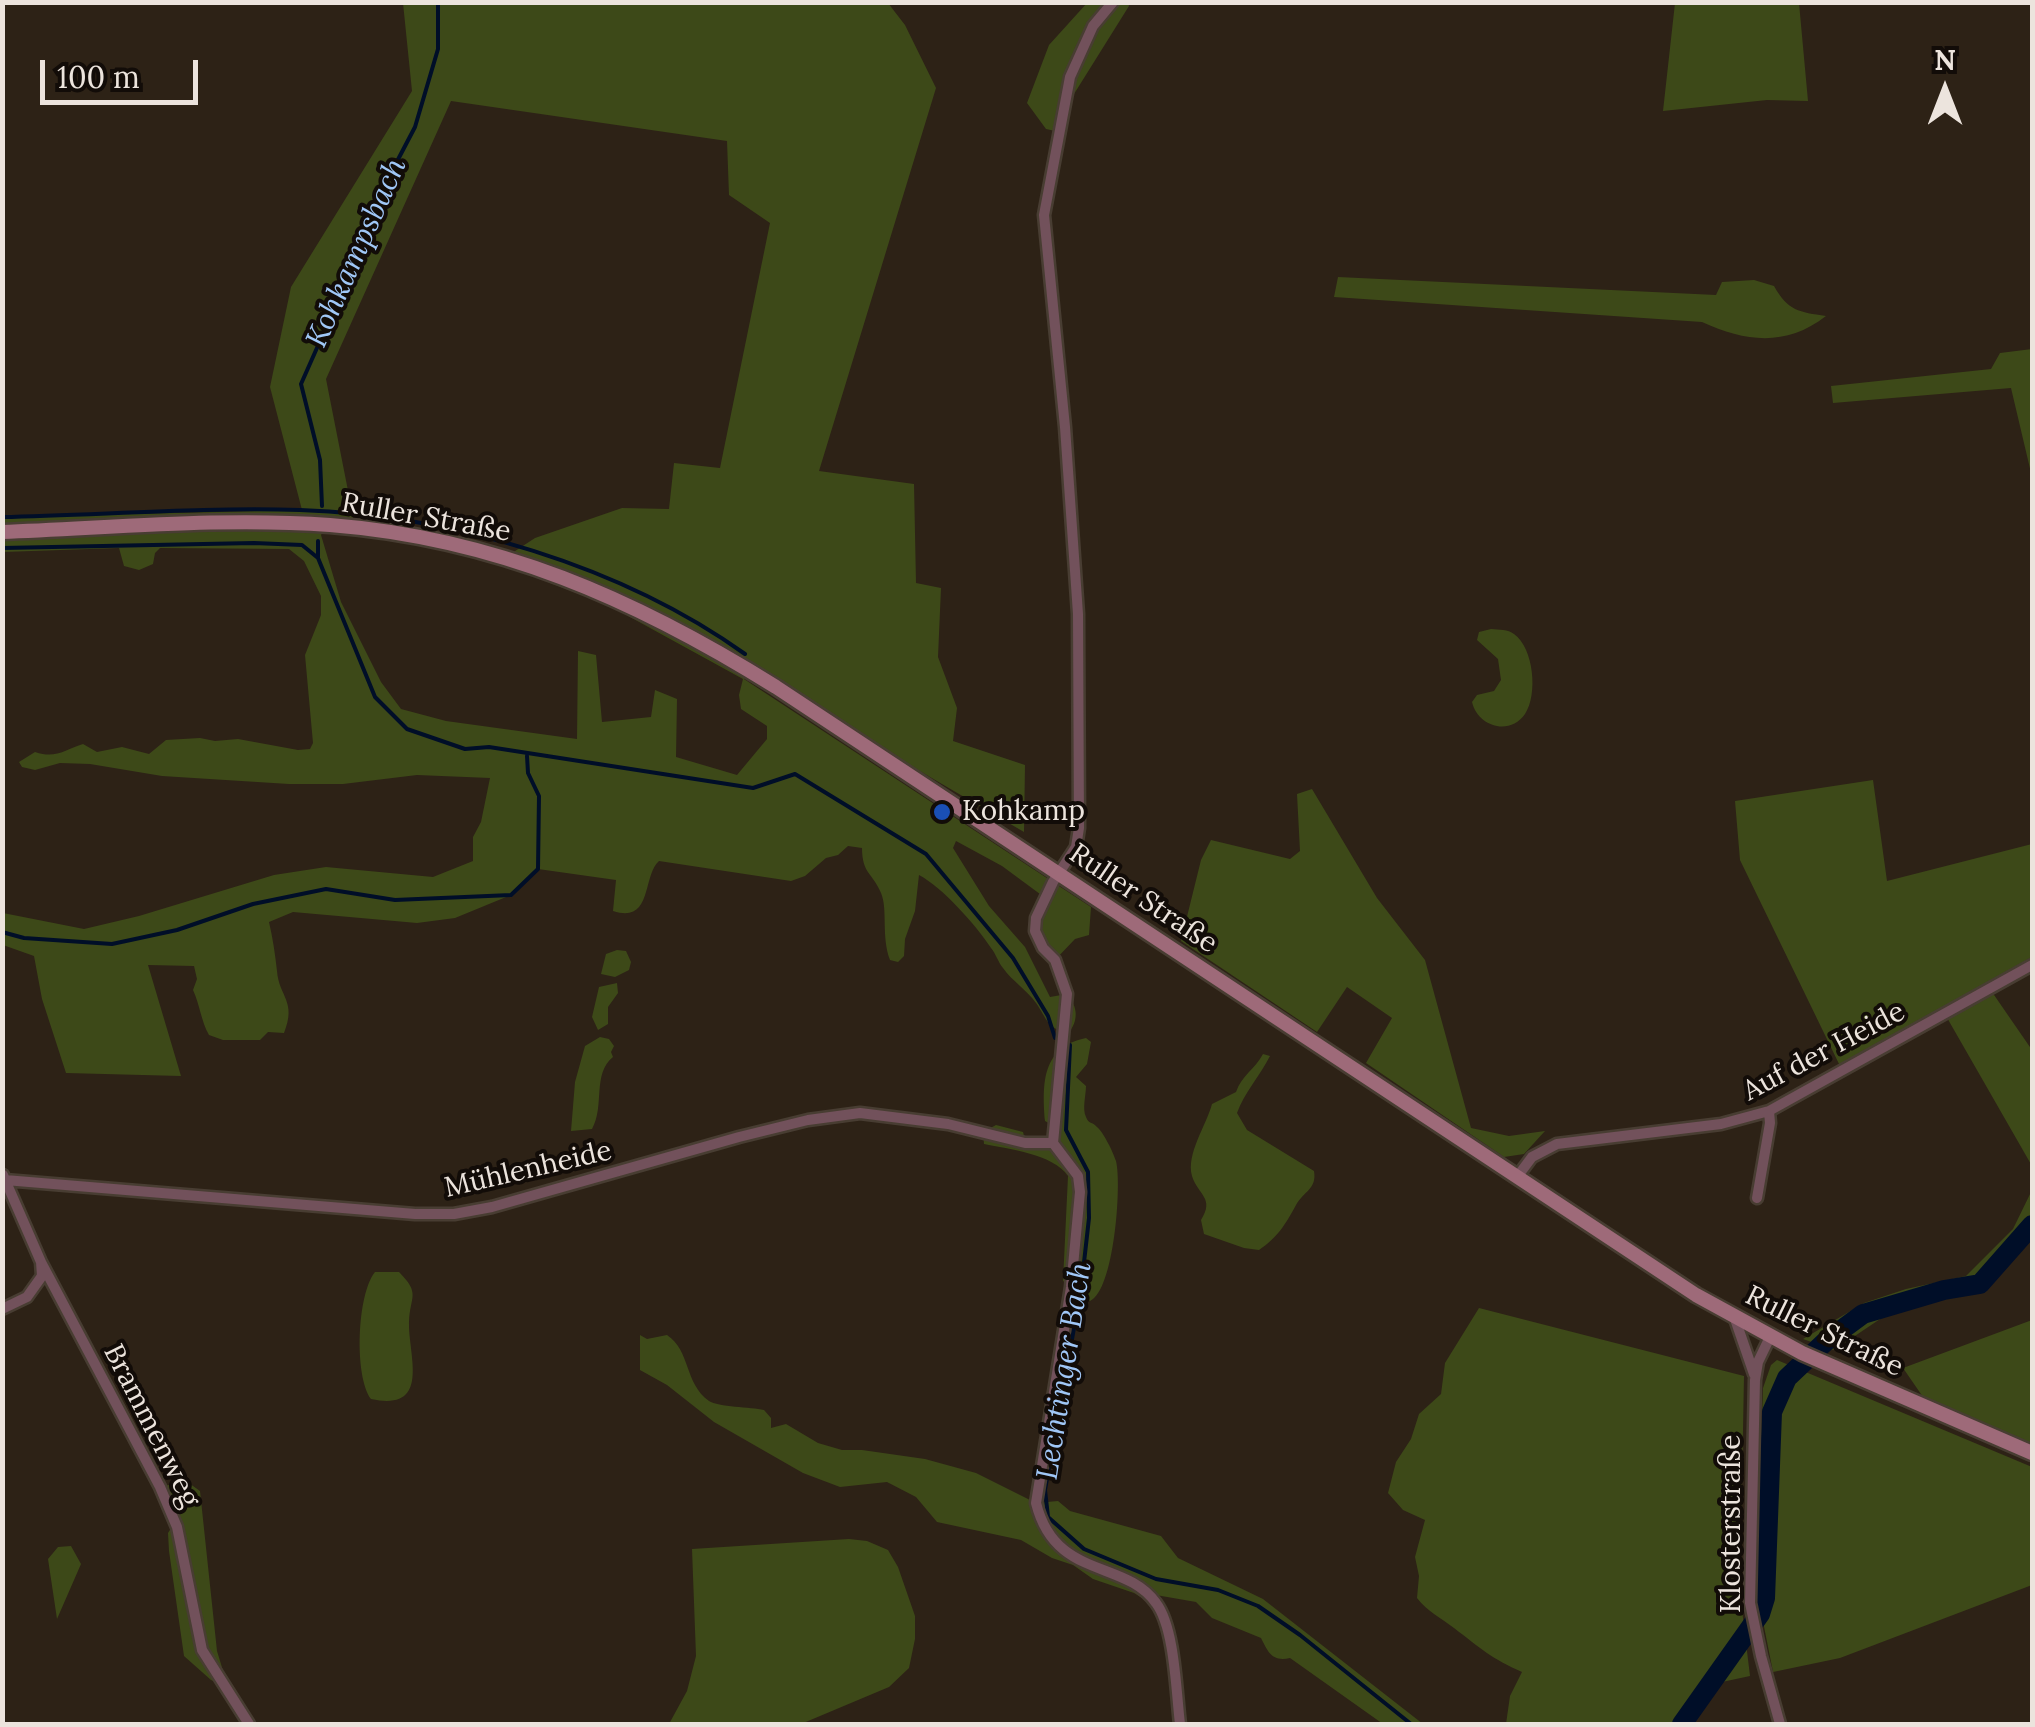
<!DOCTYPE html>
<html>
<head>
<meta charset="utf-8">
<style>
  body { margin:0 }
  #map { position:relative; width:2035px; height:1727px; overflow:hidden; background:#2d2216; font-family:Lora,serif }
  canvas { display:block }
  .frame { position:absolute; inset:0; border:5px solid #ece4dd; pointer-events:none }
  .north { position:absolute; left:1895px; top:40px; width:100px; height:100px; -webkit-text-stroke:8px #120c08; paint-order:stroke; rotate:0deg; font-size:28px; font-weight:700; line-height:40px; text-align:center; color:#ece4dd }
  .north::after { content:''; display:block; margin:auto; width:35px; height:45px; background:#ece4dd; clip-path:polygon(50% 0,100% 100%,50% 72%,0 100%) }
  .scale { position:absolute; left:40px; top:60px; width:158px; height:45px; box-sizing:border-box; border:5px solid #ece4dd; border-top:0; padding-left:12px; font-size:30px; line-height:35px; white-space:nowrap; color:#ece4dd; -webkit-text-stroke:8px #120c08; paint-order:stroke }
</style>
</head>
<body>
<div id="map">
<canvas width="2035" height="1727"></canvas>
<div class="frame"></div>
<div class="north">N</div>
<div class="scale">100 m</div>
</div>
<script>
const ctx = document.querySelector('canvas').getContext('2d');
ctx.lineJoin = 'round';
function paint(path, color) {
  ctx.fillStyle = color;
  ctx.fill(path, 'evenodd');
}
function strokePath(path, color, width, dash) {
  ctx.strokeStyle = color;
  ctx.lineWidth = width;
  ctx.lineCap = dash ? 'butt' : 'round';
  ctx.setLineDash(dash || []);
  ctx.stroke(path);
}
function label(font, color, halo, rows, align = 'center') {
  ctx.font = font + ' Lora,serif';
  ctx.lineWidth = 8;
  ctx.setLineDash([]);
  ctx.textBaseline = 'middle';
  ctx.strokeStyle = halo;
  ctx.fillStyle = color;
  for (const [text, x, y, turn = 0] of rows) {
    ctx.save();
    ctx.translate(x, y);
    ctx.rotate((+turn || 0) * Math.PI / 180);
    ctx.textAlign = isNaN(turn) ? turn : align;
    if (halo) ctx.strokeText(text, 0, 0);
    ctx.fillText(text, 0, 0);
    ctx.restore();
  }
}
paint(new Path2D(`
  M403,3H888L905,25L936,88L819,471L914,484L916,583L941,588L938,657L957,708L953,741L1025,765L1024,832L747,670L744,679L1091,907L1089,935L1075,939L1055,960L1035,931L1044,897L1002,866L956,841L953,848L989,906L1025,947L1050,997L1067,994C1078,1007 1079,1020 1068,1034C1045,1026 1048,1020 1036,1003C1027,990 1012,981 1003,968C998,962 996,954 991,948C976,925 942,887 919,875L915,911L905,939L904,956L898,962L890,960C881,936 888,909 881,893C873,873 862,874 862,848L848,846L838,855L826,858L805,876L791,881L659,861C642,876 653,924 613,911L616,880L538,869L511,895L455,918L417,923L293,912L269,922C273,939 275,954 277,971C279,997 297,1001 284,1033L268,1032L260,1040H223L209,1035C201,1021 200,1005 193,990L197,979L194,966L148,965L181,1076L66,1073L42,999L34,956L3,945V913L84,929L139,916L274,875L326,867L433,877L473,861V837L481,822L490,778L417,775L343,784H289L162,776L90,764L60,763L35,770L22,767L19,762L35,752C56,759 64,750 83,744L97,752L122,747L149,754L166,740L200,738L215,741L238,739L298,750L310,749L313,743L305,655L321,615V596L304,561L289,549L160,548L155,553L153,564L139,570L124,566L119,548L3,552V517L302,510L270,387L291,287L412,91ZM451,101L727,141L729,195L770,223L720,468L674,463L669,509L622,508L535,538L506,557L514,569L610,606L743,679L739,695L741,709L767,726V739L737,775L676,757L677,699L655,690L651,717L602,722L596,655L578,651L577,739L446,721L401,709L381,682L341,602L321,535L327,525L354,528L353,516L326,379Z
  M1087,3H1128L1129,6L1064,110L1060,132L1046,129L1027,103L1049,45Z
  M1675,3H1799L1808,101L1767,100L1663,111Z
  M1338,277L1716,295L1722,282L1754,280L1774,286C1788,311 1799,312 1826,316C1786,347 1746,342 1702,322L1334,297Z
  M2032,349V477L2011,388L1833,403L1831,386L1991,369L2000,353Z
  M1491,629C1499,630 1508,629 1514,634C1534,648 1538,695 1525,714C1510,736 1478,727 1472,702L1477,695L1494,691L1501,680L1498,659L1477,640L1479,632Z
  M1873,780L1887,881L2032,844V957L1840,1066L1740,860L1735,801Z
  M1312,789L1377,898L1425,960L1471,1128L1509,1136L1545,1131L1524,1154L1504,1157L1366,1063L1392,1018L1347,987L1317,1032L1181,941L1201,860L1211,840L1290,859L1300,851L1297,794Z
  M617,950L626,951L631,962L629,970L615,977L601,974L606,954Z
  M617,983L618,993L608,1007V1024L598,1030L592,1017L599,987Z
  M1992,992L2032,1050V1166L1946,1016Z
  M600,1037L609,1039L614,1046L611,1052L613,1057C592,1074 605,1106 592,1129L571,1131L575,1082L585,1046Z
  M1086,1038L1091,1042L1087,1064L1076,1077L1086,1086C1086,1095 1082,1109 1086,1117C1089,1125 1092,1121 1097,1127C1104,1133 1113,1152 1116,1161C1122,1185 1114,1291 1090,1301L1063,1281L1068,1176C1053,1154 1009,1149 984,1144L983,1132L996,1125L1023,1132L1026,1143H1052L1054,1126L1045,1121C1042,1083 1042,1047 1086,1038Z
  M1263,1054L1270,1056C1260,1076 1244,1093 1237,1113L1247,1130L1314,1171C1317,1189 1304,1191 1296,1205C1285,1225 1278,1237 1259,1250L1244,1248L1204,1234L1201,1220C1215,1198 1198,1195 1192,1176C1186,1154 1206,1126 1212,1104L1236,1092C1242,1075 1255,1069 1263,1054Z
  M2032,1190L2030,1230L1980,1284L1898,1307L1834,1350L1803,1339L1864,1303L1906,1289L1966,1276L2013,1229Z
  M375,1272H399C421,1294 410,1296 409,1322C408,1355 432,1412 371,1399C354,1376 357,1294 375,1272Z
  M1479,1308L1744,1376L1740,1593L1750,1676L1708,1685L1672,1724H1506L1510,1696L1522,1672C1492,1659 1480,1648 1454,1628C1441,1618 1428,1612 1417,1598L1419,1576L1415,1557L1425,1520L1403,1510L1388,1493L1396,1462L1411,1439L1419,1414L1441,1394L1445,1363Z
  M2032,1320V1444L1923,1397L1903,1368Z
  M640,1335L647,1339L667,1335C691,1351 684,1383 709,1401C718,1407 751,1407 764,1410L771,1418V1428L786,1424L818,1443L842,1450H862L925,1459L976,1473L1036,1503L1058,1501L1070,1511L1161,1536L1178,1558L1263,1599L1423,1724H1383L1290,1658C1272,1662 1268,1652 1261,1638L1212,1618L1196,1602L1150,1594L1166,1624L1147,1601L1134,1593L1093,1579L1073,1565L1052,1558L1021,1540L937,1522L916,1497L887,1482L840,1487L803,1473L714,1422L667,1385L640,1370Z
  M1777,1360L2032,1467V1585L1840,1658L1773,1672L1756,1586L1763,1388L1771,1365Z
  M186,1481L200,1491L217,1651L228,1687L211,1680L184,1656L169,1551L168,1533L175,1522L160,1487Z
  M849,1539L867,1541L888,1550L898,1567L915,1616V1639L909,1668L889,1687L801,1724H669L687,1691L696,1656L692,1549Z
  M71,1546L81,1564L57,1619L48,1559L58,1547Z`), '#3d4918');
strokePath(new Path2D(`
  M322,506L320,460L301,384L336,305L359,234L415,127L438,49V2
  M2,517C101,515 202,507 300,510C452,515 622,566 745,654
  M318,541V558L375,697L407,729L465,749L489,747L753,788L795,774L926,854L1013,958L1048,1016L1055,1038
  M2,548L254,543L302,545L318,558
  M2,932L24,938L112,944L177,930L253,904L326,889L395,900L511,895L538,869L539,796L528,773L527,756
  M1070,1045L1066,1130L1088,1172L1089,1218L1081,1289L1045,1490L1048,1517L1084,1549L1156,1579L1218,1590L1258,1606L1300,1635L1411,1724`), '#000e28', 4);
strokePath(new Path2D(`
  M1682,1724L1760,1614L1765,1598L1772,1412L1787,1378L1825,1342L1863,1314L1944,1290L1980,1284L2032,1225`), '#000e28', 20);
const minor = new Path2D(`
  M1113,2L1093,26L1070,77L1044,215L1065,427L1078,614L1079,828L1076,847L1053,882L1036,918L1035,931L1043,948L1055,960L1067,994L1053,1143L1078,1176L1080,1192L1071,1287L1036,1503C1055,1580 1125,1559 1156,1603C1175,1628 1176,1692 1180,1724
  M1517,1177L1532,1157L1557,1144L1721,1124L1769,1111L2032,965
  M5,1180L415,1214H454L492,1207L739,1137L808,1120L860,1113L948,1124L1025,1143H1053
  M1757,1198L1770,1123L1769,1111
  M41,1262L160,1487L177,1527L202,1650L249,1724
  M2,1309L27,1297L42,1276L41,1262L3,1175
  M1734,1316L1754,1374
  M1770,1337L1758,1362L1755,1380L1750,1603L1761,1656L1780,1724`);
const secondary = new Path2D(`
  M2,532C111,528 222,517 330,525C497,538 635,599 776,687L1696,1295L1802,1353L2032,1453`);
strokePath(minor, '#483d32', 15);
strokePath(secondary, '#483d32', 19);
strokePath(minor, '#72515b', 10);
strokePath(secondary, '#9e6a79', 14);
for (const [x, y, r, color] of [
  [942,812,10,"#1a4fb4"]
]) {
  const dot = new Path2D();
  dot.arc(x, y, r, 0, 2 * Math.PI);
  ctx.fillStyle = color;
  ctx.fill(dot);
  strokePath(dot, '#120c08', 4);
}
label('28px', '#ece4dd', '#120c08', [
  ["Ruller Straße",426,518,10],
  ["Ruller Straße",1143,899,34],
  ["Auf der Heide",1824,1052,-28],
  ["Mühlenheide",528,1170,-13],
  ["Ruller Straße",1824,1332,26],
  ["Brammenweg",151,1426,63],
  ["Klosterstraße",1732,1524,-90]
]);
label('28px', '#ece4dd', '#120c08', [
  ["Kohkamp",962,812]
], 'left');
label('italic 30px', '#a0c7f7', '#120c08', [
  ["Kohkampsbach",357,253,-66],
  ["Lechtinger Bach",1065,1371,-81]
]);
</script>
</body>
</html>
